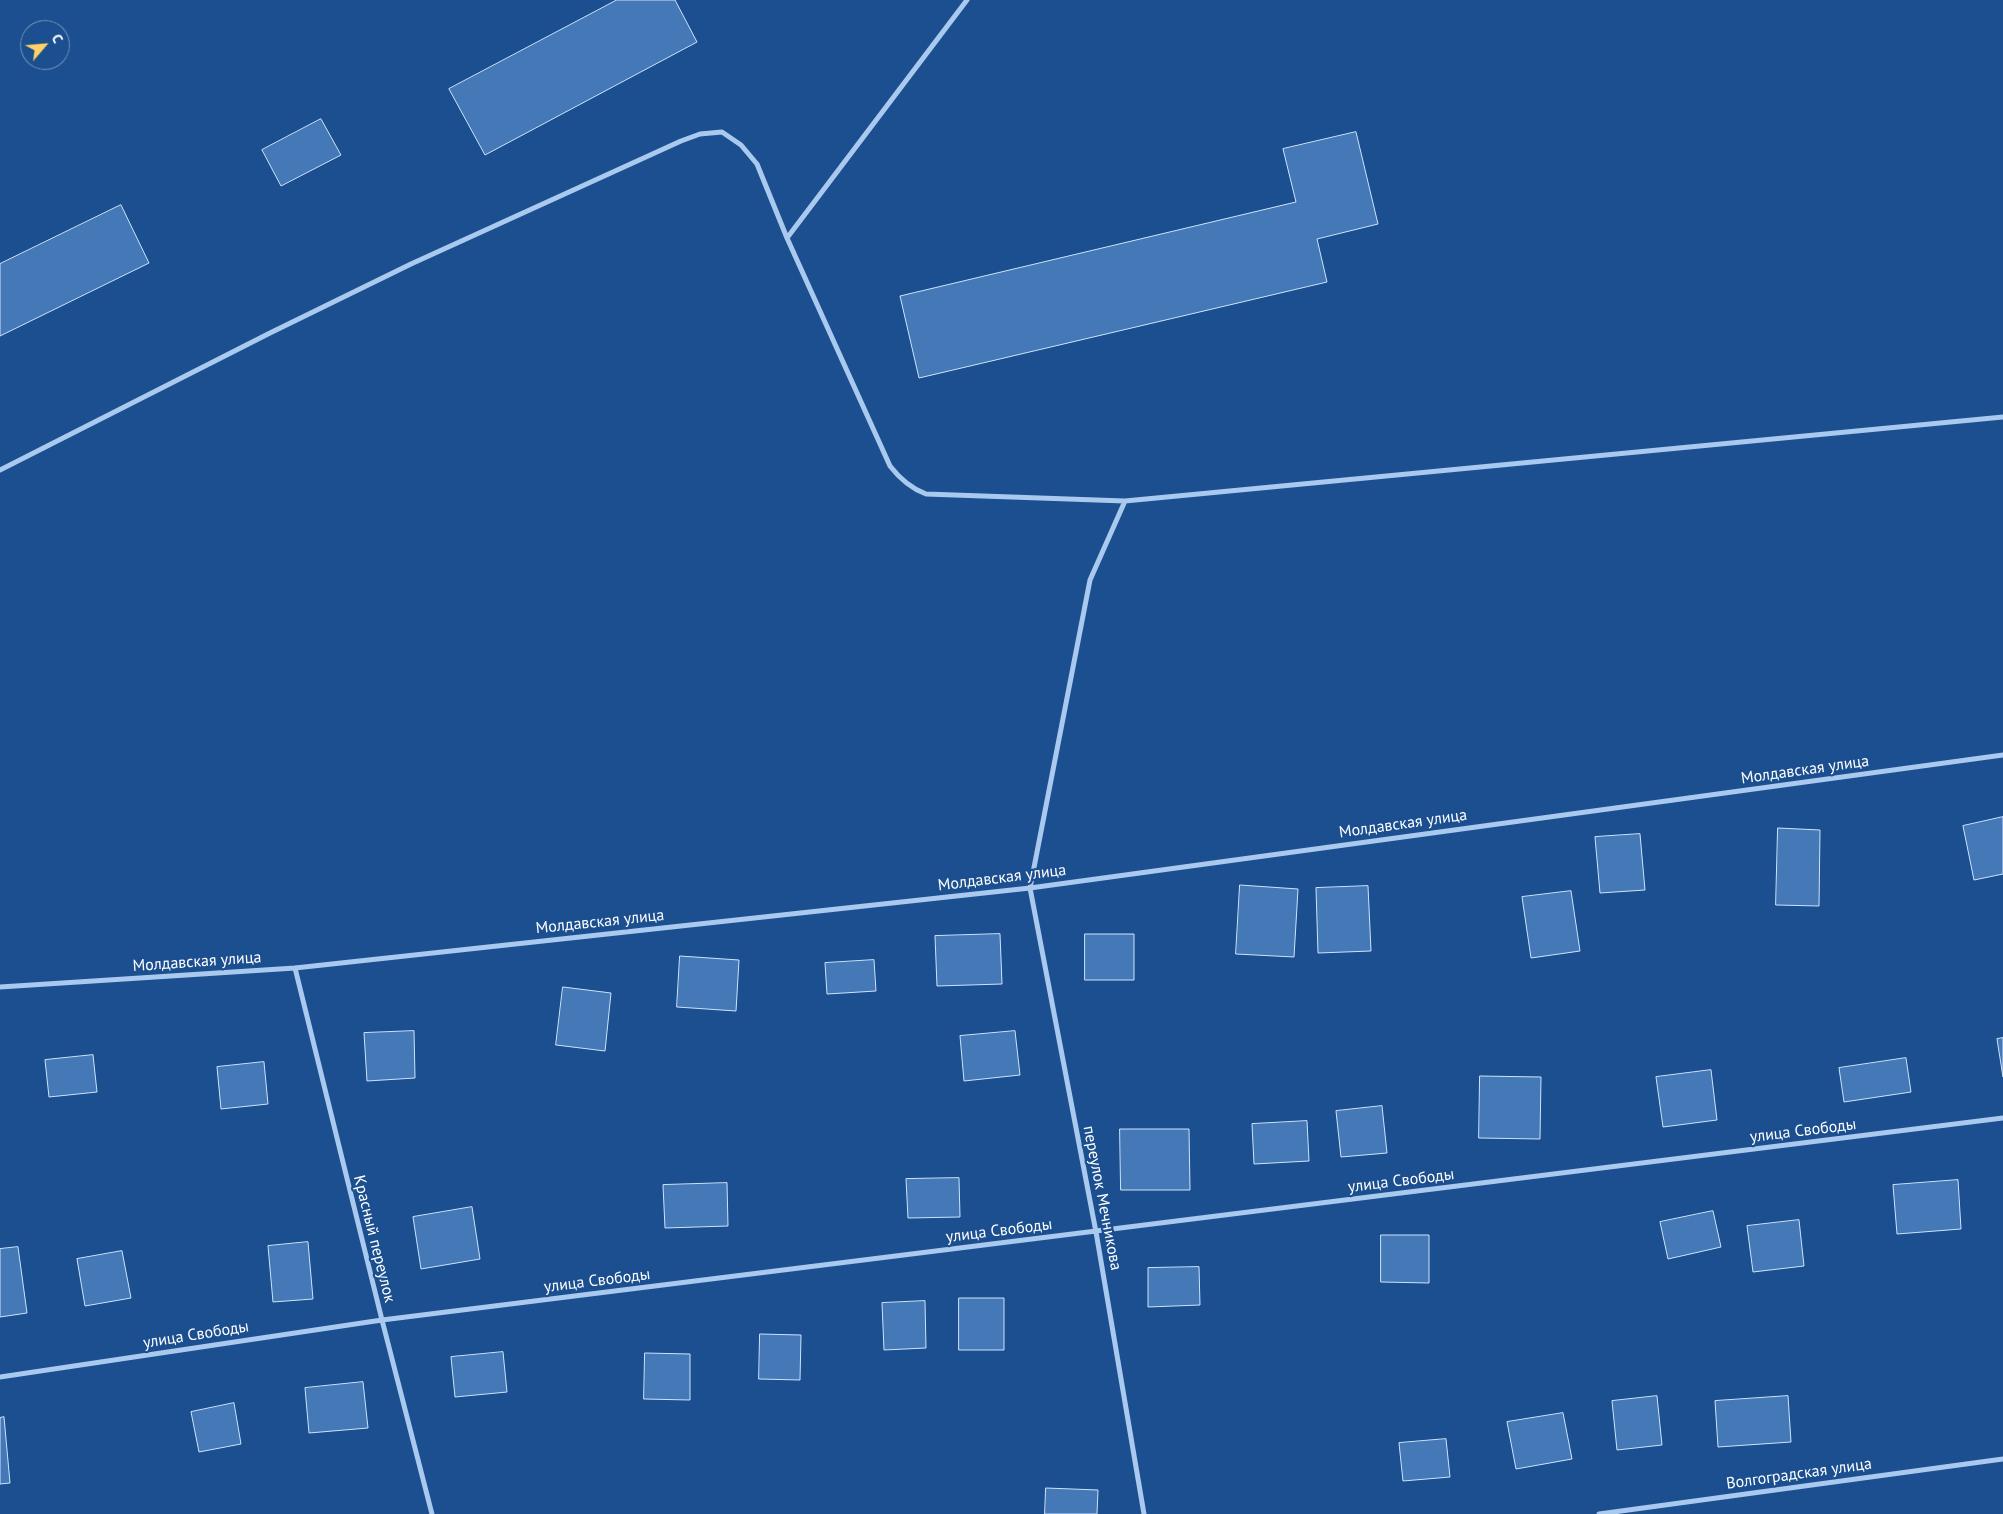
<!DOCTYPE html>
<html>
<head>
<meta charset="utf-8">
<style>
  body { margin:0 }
  #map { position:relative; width:2003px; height:1514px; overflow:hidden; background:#1b4f8f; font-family:"PT Sans",sans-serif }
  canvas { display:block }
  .north { position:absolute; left:20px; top:20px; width:50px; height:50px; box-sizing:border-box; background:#1b4f8f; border:1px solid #7695bc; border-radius:50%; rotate:63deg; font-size:14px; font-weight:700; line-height:20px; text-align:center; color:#fff }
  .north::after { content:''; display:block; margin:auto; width:18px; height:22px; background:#ffd166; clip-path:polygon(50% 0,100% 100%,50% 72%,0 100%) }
</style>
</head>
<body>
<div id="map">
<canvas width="2003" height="1514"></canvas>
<div class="north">С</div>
</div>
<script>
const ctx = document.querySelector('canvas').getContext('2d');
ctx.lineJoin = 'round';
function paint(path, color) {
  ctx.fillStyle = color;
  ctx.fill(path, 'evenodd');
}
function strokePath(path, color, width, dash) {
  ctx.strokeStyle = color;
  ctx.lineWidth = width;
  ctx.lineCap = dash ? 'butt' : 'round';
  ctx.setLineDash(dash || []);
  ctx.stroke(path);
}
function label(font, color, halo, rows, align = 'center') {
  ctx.font = font + ' "PT Sans",sans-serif';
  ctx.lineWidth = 4.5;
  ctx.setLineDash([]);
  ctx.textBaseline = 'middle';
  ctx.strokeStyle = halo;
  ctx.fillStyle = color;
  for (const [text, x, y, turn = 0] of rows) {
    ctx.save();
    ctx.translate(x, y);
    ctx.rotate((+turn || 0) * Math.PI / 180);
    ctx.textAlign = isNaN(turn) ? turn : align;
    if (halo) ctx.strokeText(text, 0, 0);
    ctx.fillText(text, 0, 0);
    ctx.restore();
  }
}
const building = new Path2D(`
  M617,0H675L697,42L485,155L449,89Z
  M321,119L341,155L281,186L262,150Z
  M1356,132L1378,224L1317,239L1327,282L919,378L900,296L1296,202L1283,149Z
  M121,205L149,263L0,336V264Z
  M2003,817V874L1974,880L1963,826Z
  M1778,828L1820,830L1819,906L1776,905Z
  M1640,834L1645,890L1600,893L1595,837Z
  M1240,885L1298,889L1294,957L1236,954Z
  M1368,886L1371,951L1318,953L1316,888Z
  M1571,891L1580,951L1531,958L1522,897Z
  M1000,934L1002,984L937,986L935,936Z
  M1085,934H1134V980H1085Z
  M680,956L739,960L736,1011L677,1007Z
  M874,960L876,991L827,994L825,963Z
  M563,987L611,993L605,1051L556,1045Z
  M414,1031L415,1078L367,1081L364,1033Z
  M1015,1031L1020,1075L964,1081L960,1036Z
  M2003,1038V1077L1997,1039Z
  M93,1055L97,1092L49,1097L45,1060Z
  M1906,1058L1911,1092L1844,1102L1839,1068Z
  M264,1062L268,1104L221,1109L217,1067Z
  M1711,1070L1717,1120L1663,1127L1656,1077Z
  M1480,1076L1541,1077L1540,1139L1479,1138Z
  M1382,1106L1387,1153L1341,1157L1336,1111Z
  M1307,1121L1309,1161L1254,1164L1252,1124Z
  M1120,1129H1189L1190,1190H1121Z
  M959,1178L960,1217L908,1218L906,1179Z
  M1958,1180L1961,1229L1897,1234L1893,1185Z
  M727,1183L728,1226L665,1228L663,1185Z
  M472,1207L480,1259L421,1269L413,1217Z
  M1713,1211L1721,1247L1668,1259L1660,1222Z
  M1799,1220L1804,1266L1753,1272L1747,1226Z
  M1381,1235H1429V1283L1381,1282Z
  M308,1242L313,1299L273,1302L268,1246Z
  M18,1247L27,1313L0,1317V1249Z
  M122,1251L131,1298L85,1306L77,1259Z
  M1199,1267L1200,1305L1148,1307V1268Z
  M959,1298H1004V1350H959Z
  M925,1301L926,1348L884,1350L882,1303Z
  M760,1334L801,1335L800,1380L759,1379Z
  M503,1352L507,1392L455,1397L451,1357Z
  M645,1353L690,1354V1400L644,1399Z
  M363,1382L368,1428L309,1433L305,1388Z
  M1657,1396L1662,1445L1617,1450L1612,1401Z
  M1788,1396L1791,1442L1718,1447L1715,1401Z
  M234,1403L241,1444L199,1452L191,1412Z
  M1563,1413L1572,1459L1516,1469L1507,1422Z
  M4,1417L10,1483L0,1484V1418Z
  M1446,1439L1450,1477L1403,1481L1399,1443Z
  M1046,1488L1098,1490L1097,1514H1045Z`);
paint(building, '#4478b7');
strokePath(building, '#cfe3fa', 1);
strokePath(new Path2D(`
  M967,0L787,238L890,466C900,479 910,488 926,494L1125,501
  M0,470L270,333L411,264L681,141L700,134L722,132L741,145L757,164L787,238
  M295,968L382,1320L432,1514
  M0,987L295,968L1030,888L2003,755
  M0,1377L382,1320L2003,1118
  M1144,1514L1096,1232L1030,888L1090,580L1125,501L2003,417
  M1599,1514L2003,1459`), '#a9c9ee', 5);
label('16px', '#fff', '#1b4f8f', [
  ["Молдавская улица",1805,770,-8],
  ["Молдавская улица",1403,824,-8],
  ["Молдавская улица",1002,878,-7],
  ["Молдавская улица",600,922,-6],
  ["Молдавская улица",197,962,-4],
  ["улица Свободы",1803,1131,-7],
  ["улица Свободы",1401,1181,-7],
  ["переулок Мечникова",1102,1198,79],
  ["улица Свободы",999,1231,-7],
  ["Красный переулок",374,1239,76],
  ["улица Свободы",597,1281,-7],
  ["улица Свободы",196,1335,-9],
  ["Волгоградская улица",1799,1474,-8]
]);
</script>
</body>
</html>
